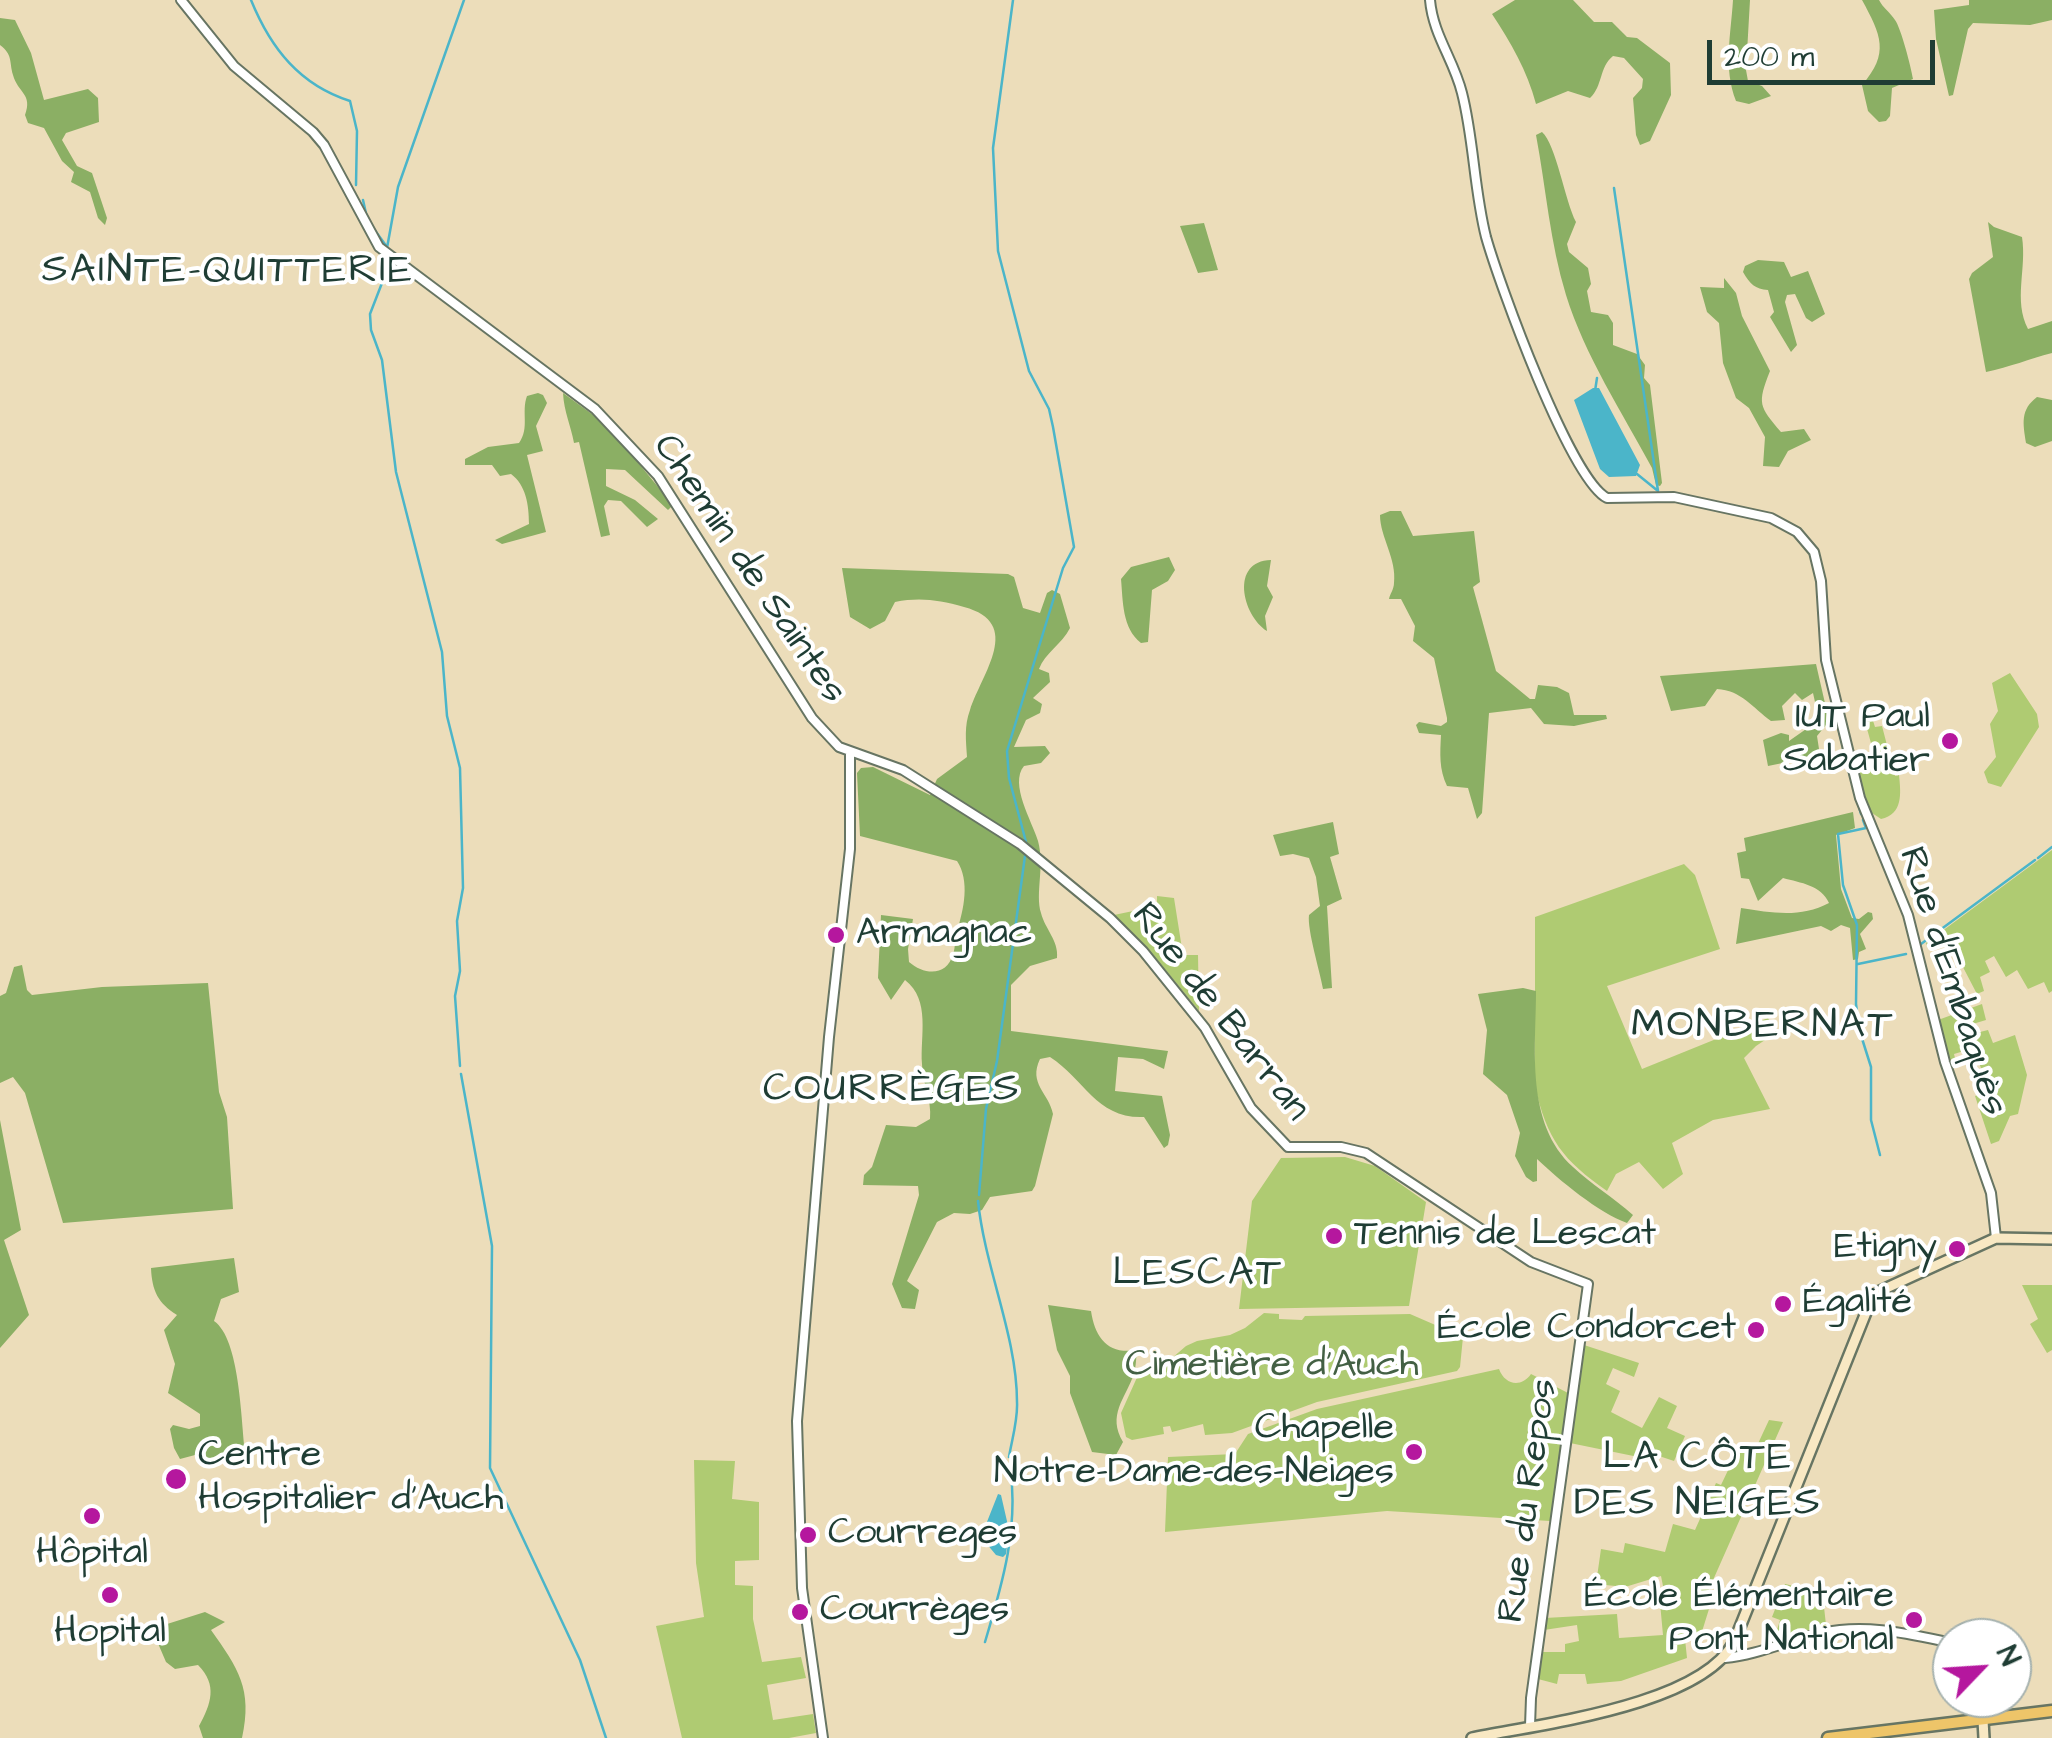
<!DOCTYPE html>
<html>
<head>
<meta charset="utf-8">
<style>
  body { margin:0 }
  #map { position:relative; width:2052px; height:1738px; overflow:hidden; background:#ecddba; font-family:"Architects Daughter",sans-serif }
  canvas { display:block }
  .north { position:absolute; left:1932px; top:1618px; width:100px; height:100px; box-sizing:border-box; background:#fff; border:2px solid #a5b1ae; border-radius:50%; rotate:65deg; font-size:28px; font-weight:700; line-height:40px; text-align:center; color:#1f3d34 }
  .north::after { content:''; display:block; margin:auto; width:35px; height:45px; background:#b5179e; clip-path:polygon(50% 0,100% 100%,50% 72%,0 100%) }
  .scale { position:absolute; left:1707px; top:40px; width:228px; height:45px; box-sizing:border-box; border:5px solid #1f3d34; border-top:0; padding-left:12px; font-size:30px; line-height:35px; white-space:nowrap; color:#1f3d34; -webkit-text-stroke:8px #fff; paint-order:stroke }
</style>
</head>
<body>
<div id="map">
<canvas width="2052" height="1738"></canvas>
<div class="north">N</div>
<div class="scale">200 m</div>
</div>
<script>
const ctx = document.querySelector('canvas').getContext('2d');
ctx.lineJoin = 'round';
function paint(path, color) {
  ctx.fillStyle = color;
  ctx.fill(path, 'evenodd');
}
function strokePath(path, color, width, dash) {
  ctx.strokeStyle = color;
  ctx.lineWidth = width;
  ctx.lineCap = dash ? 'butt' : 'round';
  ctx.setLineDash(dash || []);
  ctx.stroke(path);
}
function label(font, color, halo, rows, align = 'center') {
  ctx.font = font + ' "Architects Daughter",sans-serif';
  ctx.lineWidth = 8;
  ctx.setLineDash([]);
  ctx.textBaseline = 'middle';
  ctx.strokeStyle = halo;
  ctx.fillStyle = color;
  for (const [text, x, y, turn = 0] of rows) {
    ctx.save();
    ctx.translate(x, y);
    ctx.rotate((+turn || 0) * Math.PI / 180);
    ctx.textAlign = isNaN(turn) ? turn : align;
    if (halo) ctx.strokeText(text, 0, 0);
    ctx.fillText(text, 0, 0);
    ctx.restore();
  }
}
paint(new Path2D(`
  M2010,673L2037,714L2039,727L2001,787L1988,783L1984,772L1996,757L1990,724L1998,711L1992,683Z
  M1868,705L1875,727L1882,726L1895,776L1899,775C1901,794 1903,814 1881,819L1869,811L1855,760L1874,754L1861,707Z
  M2052,850V991L2049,993L2044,982L2028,989L2017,970L2006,977L1994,956L1985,961L1990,972L1980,977L1984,991L1977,994L1953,948L1944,942L1928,949L1926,943Z
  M1684,864L1695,875L1720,949L1607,986L1642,1069L1768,1018L1777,1032L1756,1046L1744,1058L1770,1109L1713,1120L1672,1143L1683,1174L1663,1189L1639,1162L1616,1174L1607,1191C1563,1160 1547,1140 1535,1086V917Z
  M1157,896L1174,898L1183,955H1198L1199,1011L1146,946L1114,915L1157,906Z
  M1982,1004L1986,1020L1966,1026L1968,1035L1988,1030L1993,1043L2015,1035L2027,1075L2018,1114L2010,1116L1999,1141L1991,1144L1975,1096L1989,1091L1974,1048L1954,1054L1955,1058L1948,1061L1938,1020Z
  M1345,1157L1375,1166L1426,1202L1409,1306L1239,1309L1252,1201L1281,1158Z
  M2022,1285H2052V1350L2047,1353L2030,1324L2038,1319Z
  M1264,1313L1279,1314V1319L1302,1320L1305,1316L1410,1314L1463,1337L1460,1367L1457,1371L1317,1402L1232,1433L1205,1435L1203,1424L1172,1432L1170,1426L1163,1427L1164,1434L1132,1440L1126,1437L1121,1413L1139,1373L1164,1365L1186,1346L1197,1341L1230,1335L1245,1328Z
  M1584,1345L1639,1363L1634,1377L1613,1368L1606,1384L1620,1391L1611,1412L1642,1428L1659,1397L1677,1406L1667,1428L1685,1436L1674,1461L1656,1455L1653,1460L1570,1443Z
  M1499,1369C1505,1385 1521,1388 1531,1374L1568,1393L1550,1521L1387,1511L1165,1532L1168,1457L1235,1454L1248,1434L1317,1409Z
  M1769,1420L1783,1422L1702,1605L1709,1609L1700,1638L1685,1639L1687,1658L1621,1681L1587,1684L1585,1674H1559L1557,1684L1538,1679L1541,1652H1565V1644L1579,1641L1577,1625L1544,1630L1545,1618L1617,1614L1619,1638L1663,1635L1659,1592L1664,1591L1661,1576L1625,1587L1596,1584L1601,1549L1623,1553L1625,1543L1665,1552L1673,1524L1695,1530L1716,1483L1721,1485L1741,1443L1755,1450Z
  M694,1460L735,1461L732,1499L759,1502V1560L735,1561V1585L753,1586V1619L762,1662L801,1657L806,1678L767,1685L773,1720L813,1714L816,1733L789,1738H682L656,1626L704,1617L696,1563Z
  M1785,1584C1807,1590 1825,1585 1847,1591L1849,1604L1824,1607L1826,1625L1774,1640L1780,1620L1772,1617Z`), '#afcb72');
paint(new Path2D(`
  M1515,0H1573L1594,22H1612L1627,37L1637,38L1670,63L1671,95L1650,141L1640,145L1636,135L1633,98L1642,88L1643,79L1624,58L1613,56C1599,67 1603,86 1590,98L1568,91L1536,104C1527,70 1511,43 1492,14Z
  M1733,0H1750L1746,70L1748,81L1762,86L1771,96L1749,104L1736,101C1723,68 1731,34 1733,0Z
  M1862,0H1879C1883,8 1890,12 1895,20C1901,28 1911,67 1913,79L1892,88L1890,116L1886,121L1879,122L1868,111L1862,85C1890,53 1881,35 1862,0Z
  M1969,0H2052V20L2030,25L1973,23L1968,29L1953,95L1949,96L1936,39L1934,10L1969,5Z
  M0,18L15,20L31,53L44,100L88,89L98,98L99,122L66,133L62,140L77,166L92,173L107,218L105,225L98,218L90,192L71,182L74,172L62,161L44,128L28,123L25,115C33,94 18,93 13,75C9,61 13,55 0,45Z
  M1542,132C1556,144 1565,201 1576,222L1567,244L1569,252L1588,268L1591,284L1587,291L1591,312L1608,315L1613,323V345L1637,354L1645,365L1644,378L1650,385L1662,483L1660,486L1656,485L1652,468C1622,412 1585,356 1566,295C1550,243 1546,188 1536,135Z
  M1988,222L1994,227L2022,237C2027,269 2013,300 2028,329L2052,321V353C2029,359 2010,367 1986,372L1969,279L1972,273L1993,257Z
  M1204,223L1218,270L1198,273L1180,226Z
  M1758,260L1784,262L1791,277L1808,271L1825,314L1812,322L1806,318L1795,294L1787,295L1785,302L1797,345L1791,352L1770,317L1774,312L1768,290C1755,289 1750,284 1743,272L1745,266Z
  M1724,278L1736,293L1742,316L1770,371C1757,404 1759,406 1781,432L1804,429L1811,440L1788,451L1779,467L1763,466L1765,437L1749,408L1736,398L1723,363L1719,323L1707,312L1700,287L1724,288Z
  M538,393L543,395L547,403L536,426L543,451L527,455L546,532L502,544L495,540L529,524C529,505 526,485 511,474L500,476L492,465H465V459L488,447L519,443C530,428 521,412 527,396Z
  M563,393L607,425L673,505L668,510L625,470L606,469V486L635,500L658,519L647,527L621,501L608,500L604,506L610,535L601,537L579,442L574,443C571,426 564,412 563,393Z
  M2037,397L2052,400V441L2035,447L2026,443C2023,423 2020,410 2037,397Z
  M1390,511H1401L1413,536L1474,531L1480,582L1473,587L1496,671L1530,699H1535L1538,685L1557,687L1569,693L1574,715H1606L1607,719L1574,726L1544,724L1531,708L1489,713L1482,813L1477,819L1468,788L1447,786C1439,769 1440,754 1441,735L1419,733L1416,725L1419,722L1441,726L1447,722V718L1434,658L1413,641L1415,626L1401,599H1389C1390,594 1394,589 1394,583C1397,559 1380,537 1380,515Z
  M1169,557L1175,570L1168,581L1152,590L1148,642L1141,643C1122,628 1123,601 1121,579L1131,567Z
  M1271,560L1267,586L1273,597L1265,616L1267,631C1242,615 1230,561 1271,560Z
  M842,568L1008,574L1014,577L1023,608L1040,613L1047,593L1052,590L1060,594L1070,628C1062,644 1045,653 1039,669L1049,673L1050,682L1033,698L1042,704L1040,713L1026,720L1014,747L1045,746L1050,753L1041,763L1024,766C1009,784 1032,821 1038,841C1045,867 1035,893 1041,913C1045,929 1059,941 1057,958L1030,966L1011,985V1031L1168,1051L1164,1069L1143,1059L1118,1057L1115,1091L1162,1096L1170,1135L1168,1145L1164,1148L1144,1117C1097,1119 1085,1080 1050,1057L1040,1059C1028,1084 1049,1093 1053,1114L1035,1186L1032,1191L990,1197L982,1210L970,1214L954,1213L937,1222L907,1281L919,1290L915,1309L902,1308L892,1284L919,1195L918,1186L863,1185L864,1175L872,1167L886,1125L916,1127L930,1119C932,1099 922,1083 922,1064C920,1036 931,1000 905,980L891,1000L878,978L881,915L913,919L908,949L909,962C924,975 947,977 953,954C956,947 954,938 957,931C964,909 970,881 957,861L860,836L857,773L861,768L873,767L930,795L937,779L967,757C966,740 964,726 970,710C982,673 1024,623 964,607C939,600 920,597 895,602L885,621L870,629L850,617Z
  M1816,664L1827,712L1826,725L1817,736L1819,749L1812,757L1768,766L1763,740L1781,733L1789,735V741L1819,720L1813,693L1802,700L1795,693L1782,706L1785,720L1771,721C1753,708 1741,690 1717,689L1705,706L1671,711L1660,676Z
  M1853,812L1855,828L1836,835L1841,889L1852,918L1859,919L1868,912L1872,913L1873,919L1860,934L1866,949L1859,952L1858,959L1853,960L1850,928L1841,925L1831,931L1821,926L1736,944L1741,908C1772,913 1801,918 1829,903C1821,885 1801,883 1783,878L1758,901L1749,879L1741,878L1737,853L1746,851L1744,838Z
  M1333,822L1339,854L1330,857L1342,899L1327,906L1332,988L1323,989C1320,971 1307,930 1309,915L1320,906L1316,877L1309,858L1293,854L1280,856L1273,835Z
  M22,965L27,990L32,995L102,987L208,983L219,1092L227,1117L233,1209L63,1223L25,1093L13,1077L0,1083V996L6,993L14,967Z
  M1523,988L1536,991C1536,1049 1525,1123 1573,1167C1591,1184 1614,1198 1633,1215L1627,1223C1599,1213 1559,1180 1537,1159V1181L1533,1182L1526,1177L1515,1156L1520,1133L1507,1095L1483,1074L1487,1030L1478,994Z
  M0,1120L21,1230L4,1240L29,1315L0,1348Z
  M234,1258L239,1292L221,1299L214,1321C240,1339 241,1420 245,1452L202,1461L195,1455L180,1459L174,1448L170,1429L173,1425L189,1429L200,1426V1414L168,1393L175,1364L164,1330L177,1315C158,1303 152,1291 151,1268Z
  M1048,1305L1091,1311C1095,1338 1108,1355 1137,1350C1136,1358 1136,1367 1134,1374C1125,1399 1107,1415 1123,1442L1116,1455L1092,1452L1070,1393V1376L1057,1350Z
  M205,1612L225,1622L211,1630C238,1668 253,1689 242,1738H203L199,1726C211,1704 218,1685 198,1665L175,1669L166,1662L154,1634L164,1625Z`), '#8baf64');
paint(new Path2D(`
  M1593,388H1599L1640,465L1636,476L1609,477L1600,469L1574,400Z
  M998,1494L1001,1495L1009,1530L1006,1554L1003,1557L996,1555L981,1537Z`), '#4bb5c9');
strokePath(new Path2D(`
  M251,0C271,49 300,85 350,101L357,131L356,185
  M1013,0L993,148L998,251L1029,371L1049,409L1053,427L1074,547L1063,568L1007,751L1009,778L1026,842
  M1614,188L1658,491L1637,474
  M363,200L367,218
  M371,225L387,247
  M1595,391L1597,378
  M1823,665L1842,743
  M1843,748L1848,767
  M1849,772L1861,814
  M1863,820L1866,828L1838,834L1843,885L1857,925L1856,1004L1859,1029L1871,1067V1120L1880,1155
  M2038,858L2052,847
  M1921,944L2035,860
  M1858,964L1906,954
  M460,1066L455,996L460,971L457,921L463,888L460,768L447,716L442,652L396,472L382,360L371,330L370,314L382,283L380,264L387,248L398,187L464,0
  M461,1074L492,1246L490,1468L580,1660L606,1738
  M979,1195L986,1109L997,1061L1025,856
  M978,1201C985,1269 1017,1336 1017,1402C1018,1420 1012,1439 1009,1457
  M985,1642C1003,1582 1019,1527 1010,1465`), '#4bb5c9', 2.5);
const tertiary = new Path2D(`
  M181,0L234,66L313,132L324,145L379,247L595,409L658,476L812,718L839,747L903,770L1020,844L1110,918L1143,951L1205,1028L1251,1108L1288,1147H1341L1366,1153L1531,1262L1588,1284L1531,1698L1530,1726
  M1430,0C1433,35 1454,60 1462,93C1474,140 1474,190 1486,237C1499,283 1570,479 1607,498L1674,497L1771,518L1797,532L1814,552L1821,581L1826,660L1860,798L1908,915L1945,1062L1991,1193L1996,1238
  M1725,1658C1758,1655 1789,1640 1822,1633C1866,1623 1909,1634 1952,1643
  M1983,1720L1984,1698
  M823,1738L802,1588L797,1421L829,1037L850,849V753`);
const secondary = new Path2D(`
  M1983,1720L1984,1738
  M1472,1738C1539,1724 1700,1706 1734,1642L1871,1300L1880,1291L1996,1238L2052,1239`);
const primary = new Path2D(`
  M1828,1738L2052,1711`);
strokePath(tertiary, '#677563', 12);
strokePath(secondary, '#677563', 14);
strokePath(primary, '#677563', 15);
strokePath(tertiary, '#fff', 8);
strokePath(secondary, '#f8e8c3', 9);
strokePath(primary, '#eec569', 10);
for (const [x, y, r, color] of [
  [1950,741,10,"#b5179e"],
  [836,935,10,"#b5179e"],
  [1334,1236,10,"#b5179e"],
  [1957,1249,10,"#b5179e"],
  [1783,1304,10,"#b5179e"],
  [1756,1330,10,"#b5179e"],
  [1414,1452,10,"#b5179e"],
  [176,1479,12,"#b5179e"],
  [92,1516,10,"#b5179e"],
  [808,1535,10,"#b5179e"],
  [110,1595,10,"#b5179e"],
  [800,1612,10,"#b5179e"],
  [1914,1620,10,"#b5179e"]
]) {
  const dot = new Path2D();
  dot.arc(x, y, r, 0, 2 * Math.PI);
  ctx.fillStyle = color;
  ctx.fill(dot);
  strokePath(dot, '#fff', 4);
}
label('38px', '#1f3d34', '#fff', [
  ["Chemin de Saintes",748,570,56],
  ["Rue d'Embaquès",1951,982,72],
  ["Rue de Barran",1219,1013,52],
  ["Rue du Repos",1530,1501,-82]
]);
label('38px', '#1f3d34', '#fff', [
  ["IUT Paul",1930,719,"right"],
  ["Sabatier",1930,763,"right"],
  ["Armagnac",856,935],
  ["Tennis de Lescat",1354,1236],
  ["Etigny",1937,1249,"right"],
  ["Égalité",1803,1304],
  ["École Condorcet",1736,1330,"right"],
  ["Chapelle",1394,1430,"right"],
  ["Notre-Dame-des-Neiges",1394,1474,"right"],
  ["Centre",198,1457],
  ["Hospitalier d'Auch",198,1501],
  ["Courreges",828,1535],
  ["Hôpital",92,1555,"center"],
  ["École Élémentaire",1894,1598,"right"],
  ["Pont National",1894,1642,"right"],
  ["Courrèges",820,1612],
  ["Hopital",110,1634,"center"]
], 'left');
label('38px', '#436044', '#fff', [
  ["Cimetière d'Auch",1272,1367]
]);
ctx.letterSpacing = '2.5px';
label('40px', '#1f3d34', '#fff', [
  ["SAINTE-QUITTERIE",228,273],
  ["MONBERNAT",1763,1028],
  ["COURRÈGES",892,1092],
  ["LESCAT",1198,1276],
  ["LA CÔTE",1698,1460],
  ["DES NEIGES",1698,1506]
]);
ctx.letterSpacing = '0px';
</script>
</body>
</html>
